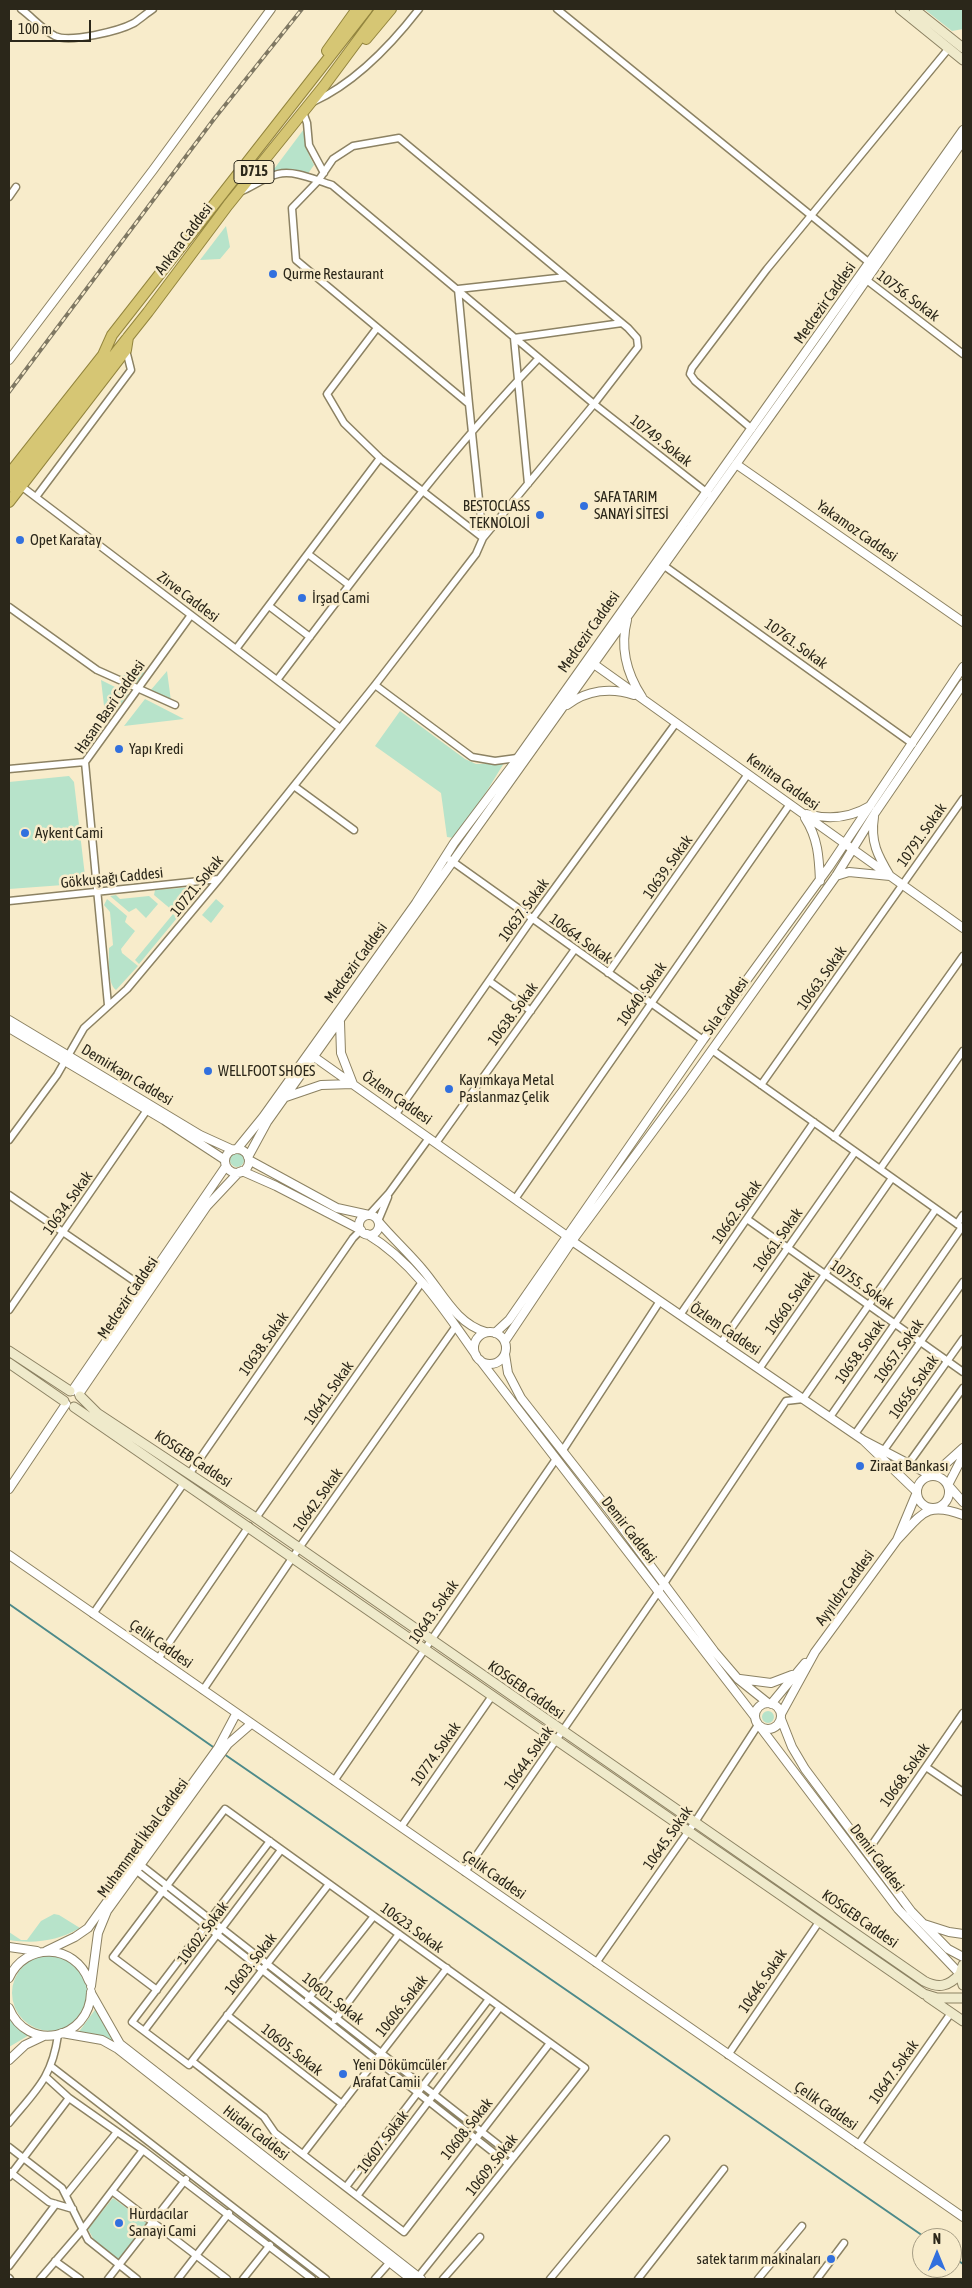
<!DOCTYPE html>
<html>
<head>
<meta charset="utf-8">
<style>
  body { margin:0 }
  #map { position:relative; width:972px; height:2288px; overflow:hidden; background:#f8eccb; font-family:"Asap Condensed",sans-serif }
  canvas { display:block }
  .frame { position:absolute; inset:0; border:10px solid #2b271a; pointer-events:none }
  .north { position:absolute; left:912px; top:2228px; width:50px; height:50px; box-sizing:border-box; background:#f8eccb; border:1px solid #a69d84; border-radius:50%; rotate:0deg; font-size:14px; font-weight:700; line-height:20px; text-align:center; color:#2b271a }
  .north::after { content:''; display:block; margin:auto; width:18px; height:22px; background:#3270de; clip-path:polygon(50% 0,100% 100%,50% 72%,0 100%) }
  .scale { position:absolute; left:10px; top:20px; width:81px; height:22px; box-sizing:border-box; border:2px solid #2b271a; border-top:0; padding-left:6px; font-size:15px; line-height:18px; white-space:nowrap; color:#2b271a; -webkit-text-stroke:4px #f8eccb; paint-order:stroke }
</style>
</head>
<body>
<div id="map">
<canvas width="972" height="2288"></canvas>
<div class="frame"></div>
<div class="north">N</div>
<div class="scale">100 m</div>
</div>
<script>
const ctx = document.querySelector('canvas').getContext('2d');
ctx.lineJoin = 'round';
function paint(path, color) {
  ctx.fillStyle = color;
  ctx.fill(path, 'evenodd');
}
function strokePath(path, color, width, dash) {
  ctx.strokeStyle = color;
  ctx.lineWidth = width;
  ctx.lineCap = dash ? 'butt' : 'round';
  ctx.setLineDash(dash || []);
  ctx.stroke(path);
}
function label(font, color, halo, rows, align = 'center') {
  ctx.font = font + ' "Asap Condensed",sans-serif';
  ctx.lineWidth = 5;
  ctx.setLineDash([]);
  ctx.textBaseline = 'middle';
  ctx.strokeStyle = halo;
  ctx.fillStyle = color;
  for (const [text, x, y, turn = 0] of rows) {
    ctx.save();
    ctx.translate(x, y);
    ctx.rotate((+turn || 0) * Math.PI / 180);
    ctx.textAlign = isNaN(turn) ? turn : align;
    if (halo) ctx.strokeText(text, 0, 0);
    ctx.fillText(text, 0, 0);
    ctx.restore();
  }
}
paint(new Path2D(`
  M924,9H963V29L952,31Z
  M304,129L309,155L314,165L307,175L285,171L271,173Z
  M226,226L230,247L220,259L200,260Z
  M167,671L171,701L150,691Z
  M145,672L137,685L119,676Z
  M101,680L129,694L106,723Z
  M145,699L184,719L124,726Z
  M400,711L465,759L476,764L504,763L485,794L454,838L447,837L441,793L375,746Z
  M69,776L74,782L85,876L77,884L9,889V782Z
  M193,887L197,890V894L179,916L154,895L155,890Z
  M116,895L120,899L149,896L158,904L146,918L136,908L129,912L110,896Z
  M107,899L127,916L125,922L135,931L121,949L122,953L138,966L116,990C107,983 109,959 109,948L113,945L110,912L104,905Z
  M216,899L224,906L211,923L202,915Z
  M173,914L177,918L139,964L135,960Z
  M230 1160a7 7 0 1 1 14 0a7 7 0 1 1-14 0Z
  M762 1717a6 6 0 1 1 12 0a6 6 0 1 1-12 0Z
  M54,1914L59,1915L80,1928C57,1941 35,1944 9,1940V1932L21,1940H27L41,1921Z
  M12 1993a38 38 0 1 1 76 0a38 38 0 1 1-76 0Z
  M97,2007L105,2026L116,2043L97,2035L78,2033Z
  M10,2015L31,2034L9,2047Z
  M113,2198L148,2224L119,2260L94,2240L88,2229Z`), '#b7e3ca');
strokePath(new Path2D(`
  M9,1604L216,1749
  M224,1754L926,2238
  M952,2256L963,2264`), '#4d8a8a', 2);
const minor = new Path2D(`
  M21,9C32,17 43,30 55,36C70,43 119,31 134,23C140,19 147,13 153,9
  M557,9L872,265
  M313,102C355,83 391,45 419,9
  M303,112L307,123L309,145L324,173
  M242,191C253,186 266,177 278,174C295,170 315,180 332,185L594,404L638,347L637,338L628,328L399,138L353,146L333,159L318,181L292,208L296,260L469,404L483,538L594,404L710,495
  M9,197L16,187
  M864,278L963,354
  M469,404L458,289L566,277
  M752,429L695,381L690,374L692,368L767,269L949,48
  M528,484L514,338L622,323
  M21,486L340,728
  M36,497L131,370L126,350
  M308,554L349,585
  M663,565L913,744
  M269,606L310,637
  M9,607L97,670L175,705
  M236,649L380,458
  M277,680C361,570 442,459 538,359
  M375,685L472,757L495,761L517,758
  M9,769L85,762
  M294,786L354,830
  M449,859L703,1040
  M9,901L219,879
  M608,973L748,774
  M489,981L531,1011
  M108,1005L85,762L191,615
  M712,1050L963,1228
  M761,1085L963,799
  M396,1114L532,919L676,723
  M834,1137L963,956
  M9,1140L57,1075L84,1028L127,989L219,879L375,685L476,554L483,538L380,458L344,423L327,394L377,328
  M436,1143L575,949
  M880,1169L963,1051
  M9,1195L146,1289
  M515,1199L790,804
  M369,1215L389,1193L429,1138
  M747,1219L963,1372
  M378,1221L388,1197
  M957,1224L963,1215
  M9,1310L147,1110
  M680,1315L814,1122
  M721,1343L855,1152
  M759,1369L892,1178
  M830,1417L962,1227
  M855,1434L963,1282
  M563,1450L660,1301
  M884,1450L963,1339
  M909,1463L963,1388
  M190,1473L353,1238L361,1230
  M256,1518L422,1282
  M93,1614L184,1483
  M158,1659L249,1526
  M203,1690L299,1548L456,1326
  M926,1767L963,1792
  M334,1781L556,1459
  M401,1827L492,1696
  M270,1841L132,2022L189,2065L192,2061L264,2117L275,2133L404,2232L550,2043
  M867,1852L963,1713
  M137,1862L514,2157
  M133,1868L508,2164
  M465,1872L659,1591L786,1401L803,1399L936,1209
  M596,1963L695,1822L758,1725
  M157,1990L113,1957L225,1809L585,2068L418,2277
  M308,1999L374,1916
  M227,2015L342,2104
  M335,2020L399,1934
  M144,2031L281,1850
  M728,2055L819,1922
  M192,2061L329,1884
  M52,2067L326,2279
  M46,2077L69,2098L143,2150L312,2279
  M9,2123C36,2090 52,2078 58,2035
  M858,2145L951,2013
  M9,2147L62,2188L88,2240L137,2279
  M303,2154L447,1968
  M10,2172L49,2202L73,2209
  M9,2177L69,2098
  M346,2187L489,1999
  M112,2191L227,2279
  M66,2195L117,2132
  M357,2196L500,2007
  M55,2261L80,2279
  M9,2266L56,2204
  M9,2278L10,2279
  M40,2279L83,2229L143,2150
  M108,2279L186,2179
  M178,2279L229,2213
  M243,2279L270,2245
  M375,2279L390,2262
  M443,2279L480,2237
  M550,2279L666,2139
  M638,2279L724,2169
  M758,2279L802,2226
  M817,2279L844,2243`);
const tertiary = new Path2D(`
  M9,360L153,170L271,9
  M736,464L963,622
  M627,620C620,647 627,674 642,697
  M591,662L963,928
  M567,705C587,690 611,687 634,695
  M807,814C829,820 850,818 870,806
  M805,818C818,838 819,857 820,881
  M836,876L849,872L890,876C878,856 870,842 874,817
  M9,1020L200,1135L233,1150
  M9,1028L164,1120L225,1160
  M310,1054L567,1236
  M286,1097L321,1085L353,1084L341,1053L340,1022
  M237,1149L263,1117L416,903L454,843L512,766L963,130
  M225 1161a12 12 0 1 1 24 0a12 12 0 1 1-24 0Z
  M248,1157L267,1122L826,338L963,141
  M249,1160L337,1208L369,1215
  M242,1171L276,1186L361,1230
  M359 1225a10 10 0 1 1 20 0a10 10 0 1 1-20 0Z
  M378,1221C392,1238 409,1253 423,1270C442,1292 456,1324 486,1332
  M367,1234C414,1262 445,1311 476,1355
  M572,1241L863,1440
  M474 1348a16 16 0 1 1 32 0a16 16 0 1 1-32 0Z
  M495,1333L509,1320L703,1040L829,867L963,667
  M505,1341L572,1241L682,1092L836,876L875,813L963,684
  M505,1354L508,1373L521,1398L612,1514L714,1651L738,1679L768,1703
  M480,1360L755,1717
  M72,1391L226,1166
  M79,1394L207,1206L239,1172
  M963,1448L932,1476L863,1440L917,1492L897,1540C922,1514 926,1501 963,1515
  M963,1456L948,1485L963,1502
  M917 1492a16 16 0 1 1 32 0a16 16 0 1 1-32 0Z
  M9,1489L66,1404
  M9,1555L963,2217
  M740,1679L771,1683L792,1675
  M755 1716a13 13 0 1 1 26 0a13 13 0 1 1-26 0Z
  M771,1704L805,1663
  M781,1714L815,1652L897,1540
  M781,1719L792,1747L805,1769L911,1911L948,1949L963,1957
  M761,1728L898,1909L960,1974
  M924,1924L949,1932L963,1934
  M9,1947L37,1951
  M46,1951L75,1937L88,1928L218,1748L236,1714
  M9,1978C25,1942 75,1943 89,1981
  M91,1986L98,1933L107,1911L228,1744L251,1724
  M91,1993L120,2044L421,2279
  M9,2008C27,2053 90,2040 91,1992
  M62,2033L102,2040L118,2049L411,2279
  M9,2060L25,2045L44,2036`);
const secondary = new Path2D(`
  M900,9L963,60
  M914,9L963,48
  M9,1351L70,1391
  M9,1363L64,1401
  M80,1396L97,1413L256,1518L924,1981C939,1989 949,1986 960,1974
  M74,1407L924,1994L937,1998H963
  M963,1965L960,1974L963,1985
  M928,1997L963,2021`);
const trunk = new Path2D(`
  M366,39L391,9
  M327,51L357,9
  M9,474L103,355L112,335L367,9
  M9,487L148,312L228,205L324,86L381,9
  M9,502L126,350L128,337`);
strokePath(minor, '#8c8263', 9);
strokePath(tertiary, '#8c8263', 10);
strokePath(secondary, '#8c8263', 11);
strokePath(trunk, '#93853e', 12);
strokePath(minor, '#fff', 6);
strokePath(tertiary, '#fff', 8);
strokePath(secondary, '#efeacb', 9);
strokePath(trunk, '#d6c674', 10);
const rail = new Path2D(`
  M9,392L214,119L302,9`);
strokePath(rail, '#7f7863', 4);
strokePath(rail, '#f8eccb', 2, [5.5]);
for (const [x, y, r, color] of [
  [273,274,5,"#3270de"],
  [584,506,5,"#3270de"],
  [540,515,5,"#3270de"],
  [20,540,5,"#3270de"],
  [302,598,5,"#3270de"],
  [119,749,5,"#3270de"],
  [25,833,5,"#3270de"],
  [208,1071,5,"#3270de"],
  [449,1089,5,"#3270de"],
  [860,1466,5,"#3270de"],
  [343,2074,5,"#3270de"],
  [119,2223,5,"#3270de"],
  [831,2259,5,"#3270de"]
]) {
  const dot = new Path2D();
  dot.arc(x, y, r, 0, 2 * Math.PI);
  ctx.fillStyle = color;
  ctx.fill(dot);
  strokePath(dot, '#f8eccb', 2);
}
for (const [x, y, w] of [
  [254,172,40]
]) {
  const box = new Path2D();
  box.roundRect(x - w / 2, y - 11.5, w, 23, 4);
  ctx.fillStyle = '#f8eccb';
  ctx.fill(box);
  strokePath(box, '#2b271a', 1);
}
label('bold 14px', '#2b271a', null, [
  ["D715",254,172]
]);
label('15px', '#2b271a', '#f8eccb', [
  ["Ankara Caddesi",184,239,-53],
  ["10756. Sokak",908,296,37],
  ["Medcezir Caddesi",825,303,-55],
  ["10749. Sokak",661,441,38],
  ["Yakamoz Caddesi",857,531,35],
  ["Zirve Caddesi",188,597,37],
  ["Medcezir Caddesi",589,632,-55],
  ["10761. Sokak",796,644,36],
  ["Hasan Basri Caddesi",110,707,-55],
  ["Kenitra Caddesi",783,782,36],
  ["10791. Sokak",922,835,-55],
  ["10639. Sokak",668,867,-55],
  ["Gökkuşağı Caddesi",112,878,-6],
  ["10721. Sokak",197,886,-51],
  ["10637. Sokak",524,910,-54],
  ["10664. Sokak",581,939,36],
  ["Medcezir Caddesi",356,963,-54],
  ["10663. Sokak",822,978,-55],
  ["10640. Sokak",642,994,-55],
  ["Sıla Caddesi",726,1006,-55],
  ["10638. Sokak",513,1014,-54],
  ["Demirkapı Caddesi",127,1075,31],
  ["Özlem Caddesi",397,1098,35],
  ["10634. Sokak",68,1203,-55],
  ["10662. Sokak",737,1212,-55],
  ["10661. Sokak",778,1240,-55],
  ["10755. Sokak",862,1285,35],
  ["Medcezir Caddesi",128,1298,-56],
  ["10660. Sokak",790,1303,-55],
  ["Özlem Caddesi",725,1329,34],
  ["10638. Sokak",264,1344,-55],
  ["10657. Sokak",899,1351,-55],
  ["10658. Sokak",860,1352,-55],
  ["10656. Sokak",914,1387,-55],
  ["10641. Sokak",329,1393,-55],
  ["KOSGEB Caddesi",193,1459,34],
  ["10642. Sokak",318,1500,-55],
  ["Demir Caddesi",629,1530,52],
  ["Ayyıldız Caddesi",845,1588,-54],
  ["10643. Sokak",434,1612,-55],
  ["Çelik Caddesi",161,1644,35],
  ["KOSGEB Caddesi",526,1690,35],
  ["10774. Sokak",436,1754,-55],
  ["10644. Sokak",529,1758,-55],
  ["10668. Sokak",905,1775,-55],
  ["Muhammed İkbal Caddesi",143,1838,-54],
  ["10645. Sokak",668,1838,-55],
  ["Demir Caddesi",877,1858,53],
  ["Çelik Caddesi",494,1875,35],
  ["KOSGEB Caddesi",860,1919,35],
  ["10623. Sokak",412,1928,36],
  ["10602. Sokak",203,1933,-53],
  ["10603. Sokak",251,1964,-52],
  ["10646. Sokak",763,1981,-56],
  ["10601. Sokak",333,1999,38],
  ["10606. Sokak",402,2006,-52],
  ["10605. Sokak",292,2050,38],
  ["10647. Sokak",894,2072,-55],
  ["Çelik Caddesi",826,2106,35],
  ["10608. Sokak",467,2129,-52],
  ["Hüdai Caddesi",256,2133,38],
  ["10607. Sokak",383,2142,-53],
  ["10609. Sokak",492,2165,-52]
]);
label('15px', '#2b271a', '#f8eccb', [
  ["Qurme Restaurant",283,274],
  ["SAFA TARIM",594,497],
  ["SANAYİ SİTESİ",594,514],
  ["BESTOCLASS",530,506,"right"],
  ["TEKNOLOJİ",530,523,"right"],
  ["Opet Karatay",30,540],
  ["İrşad Cami",312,598],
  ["Yapı Kredi",129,749],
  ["Aykent Cami",35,833],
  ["WELLFOOT SHOES",218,1071],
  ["Kayımkaya Metal",459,1080],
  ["Paslanmaz Çelik",459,1097],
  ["Ziraat Bankası",870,1466],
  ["Yeni Dökümcüler",353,2065],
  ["Arafat Camii",353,2082],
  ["Hurdacılar",129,2214],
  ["Sanayi Cami",129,2231],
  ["satek tarım makinaları",821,2259,"right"]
], 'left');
</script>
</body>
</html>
